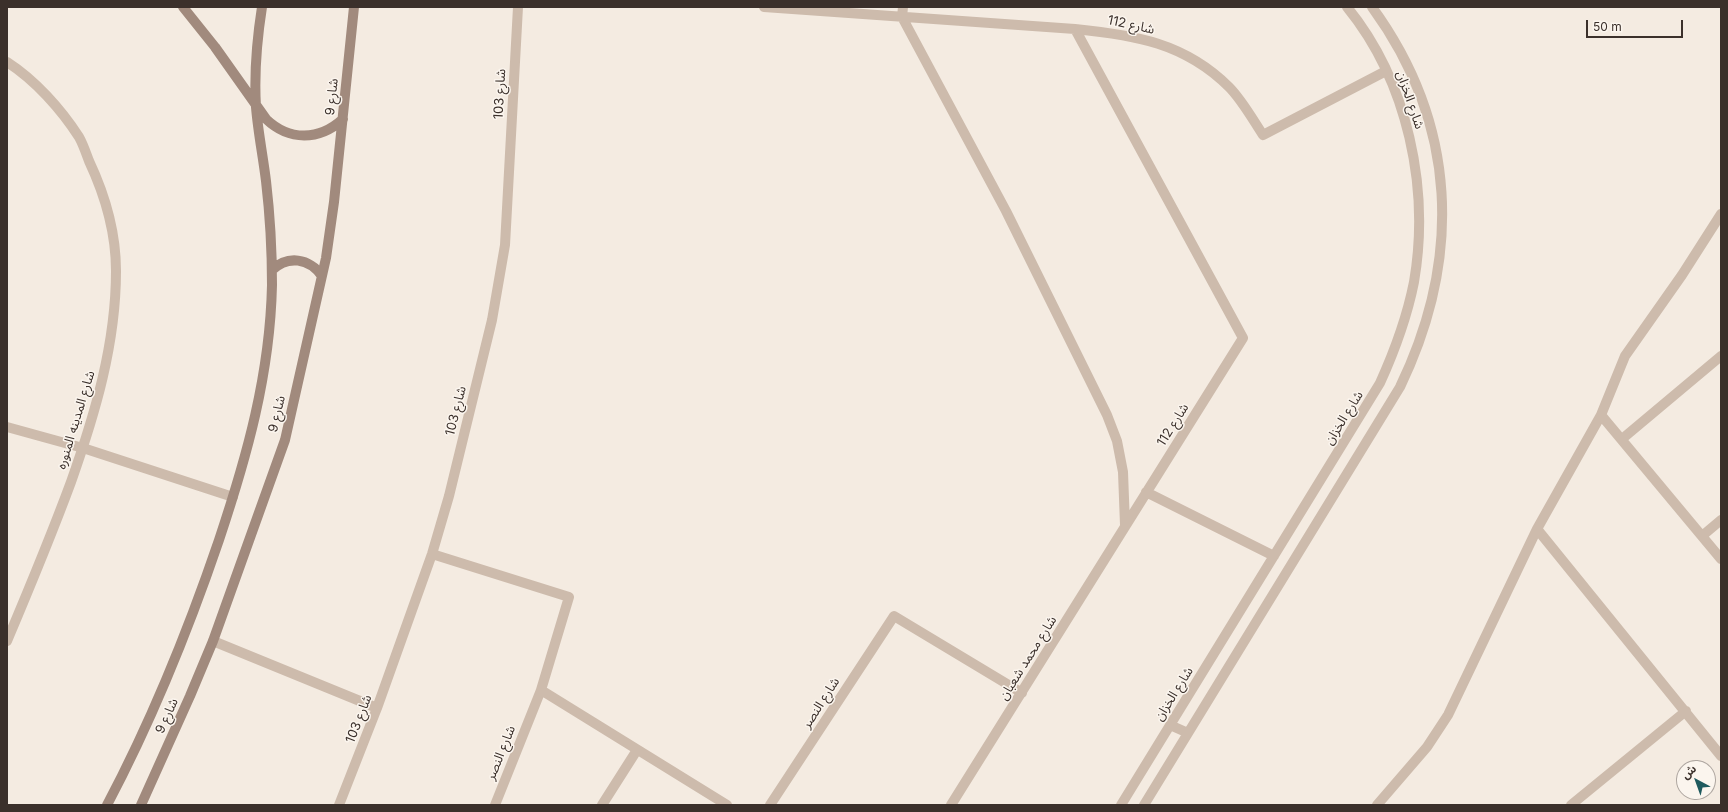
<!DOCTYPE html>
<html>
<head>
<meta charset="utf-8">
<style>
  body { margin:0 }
  #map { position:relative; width:1728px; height:812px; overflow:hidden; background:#f4ebe1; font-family:Inter,"Noto Sans Arabic",sans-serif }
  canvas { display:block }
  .frame { position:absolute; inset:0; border:8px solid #3b302b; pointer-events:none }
  .north { position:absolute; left:1676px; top:760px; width:40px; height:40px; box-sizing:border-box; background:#fbf5ee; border:1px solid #aea6a0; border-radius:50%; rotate:319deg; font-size:11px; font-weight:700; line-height:16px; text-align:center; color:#3b302b }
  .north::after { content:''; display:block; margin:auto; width:14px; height:18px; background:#1f5a5e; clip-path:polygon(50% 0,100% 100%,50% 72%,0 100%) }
  .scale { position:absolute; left:1586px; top:20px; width:97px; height:18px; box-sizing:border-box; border:2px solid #3b302b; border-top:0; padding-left:5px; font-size:12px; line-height:14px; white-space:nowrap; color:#3b302b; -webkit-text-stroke:3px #fbf5ee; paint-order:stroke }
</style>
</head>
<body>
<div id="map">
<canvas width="1728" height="812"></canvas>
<div class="frame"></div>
<div class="north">ش</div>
<div class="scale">50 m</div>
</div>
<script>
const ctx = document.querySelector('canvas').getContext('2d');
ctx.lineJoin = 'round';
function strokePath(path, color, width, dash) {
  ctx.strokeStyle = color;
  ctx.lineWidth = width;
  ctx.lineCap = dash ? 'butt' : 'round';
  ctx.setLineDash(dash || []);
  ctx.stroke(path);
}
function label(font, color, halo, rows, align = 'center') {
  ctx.font = font + ' Inter,"Noto Sans Arabic",sans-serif';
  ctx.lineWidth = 3;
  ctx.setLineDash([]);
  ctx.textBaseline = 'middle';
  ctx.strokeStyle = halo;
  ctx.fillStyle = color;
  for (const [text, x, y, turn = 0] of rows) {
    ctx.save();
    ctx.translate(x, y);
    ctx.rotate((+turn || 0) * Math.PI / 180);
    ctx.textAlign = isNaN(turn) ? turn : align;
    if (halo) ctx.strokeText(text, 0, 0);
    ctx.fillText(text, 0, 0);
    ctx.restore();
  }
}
strokePath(new Path2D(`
  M764,7L1075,29C1135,35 1185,43 1229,87C1242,100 1253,120 1263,135L1386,71
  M903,7L902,17L1006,211L1107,415L1117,441L1123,472L1125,525
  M7,62C35,80 61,109 79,137C83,144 86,153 89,161C105,195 116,233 116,271C116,344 95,414 71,482C51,536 29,589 7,641
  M1601,415L1721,559
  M7,427L83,448L233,497
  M1622,439L1721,356
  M1146,492L1274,556
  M1537,529L1721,756
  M1702,536L1721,520
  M432,554L569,597L541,690L495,805
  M213,641L377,708
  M541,690L727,805
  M1170,725L1188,733
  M339,805L377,708L432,554L449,496L492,320L505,245L518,7
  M602,805L637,750
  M770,805L894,616L1022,693
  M951,805L1243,338L1075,29
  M1121,805L1380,383C1395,350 1407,317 1414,282C1430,188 1408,82 1347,7
  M1144,805L1400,387C1462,258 1458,125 1372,7
  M1377,805L1427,747L1448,715L1537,529L1601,415L1625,356L1682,275L1721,214
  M1571,805L1686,711`), '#cdbbac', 10);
strokePath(new Path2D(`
  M183,7L215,47L266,119C289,141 319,141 343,119
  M272,270C288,255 309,258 322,276
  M107,805C152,720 188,631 219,540C247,456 270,375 272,285C272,250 270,215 266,181C263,156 258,132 256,107C254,74 257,39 262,7
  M141,805L190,696L213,641L285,440L326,258L334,202L354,7`), '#a18a7d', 10);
label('13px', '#3b302b', '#fbf5ee', [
  ["شارع 112",1131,25,12],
  ["شارع 103",500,94,-87],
  ["شارع 9",332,97,-84],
  ["شارع الخزان",1410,100,71],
  ["شارع 103",456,411,-76],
  ["شارع 9",277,414,-77],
  ["شارع الخزان",1344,418,-58],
  ["شارع المدينه المنوره",76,420,-73],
  ["شارع 112",1173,425,-58],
  ["شارع محمد شعبان",1028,658,-58],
  ["شارع الخزان",1174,694,-58],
  ["شارع النصر",821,703,-57],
  ["شارع 9",167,716,-66],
  ["شارع 103",359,719,-69],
  ["شارع النصر",501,753,-68]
]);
</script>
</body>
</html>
